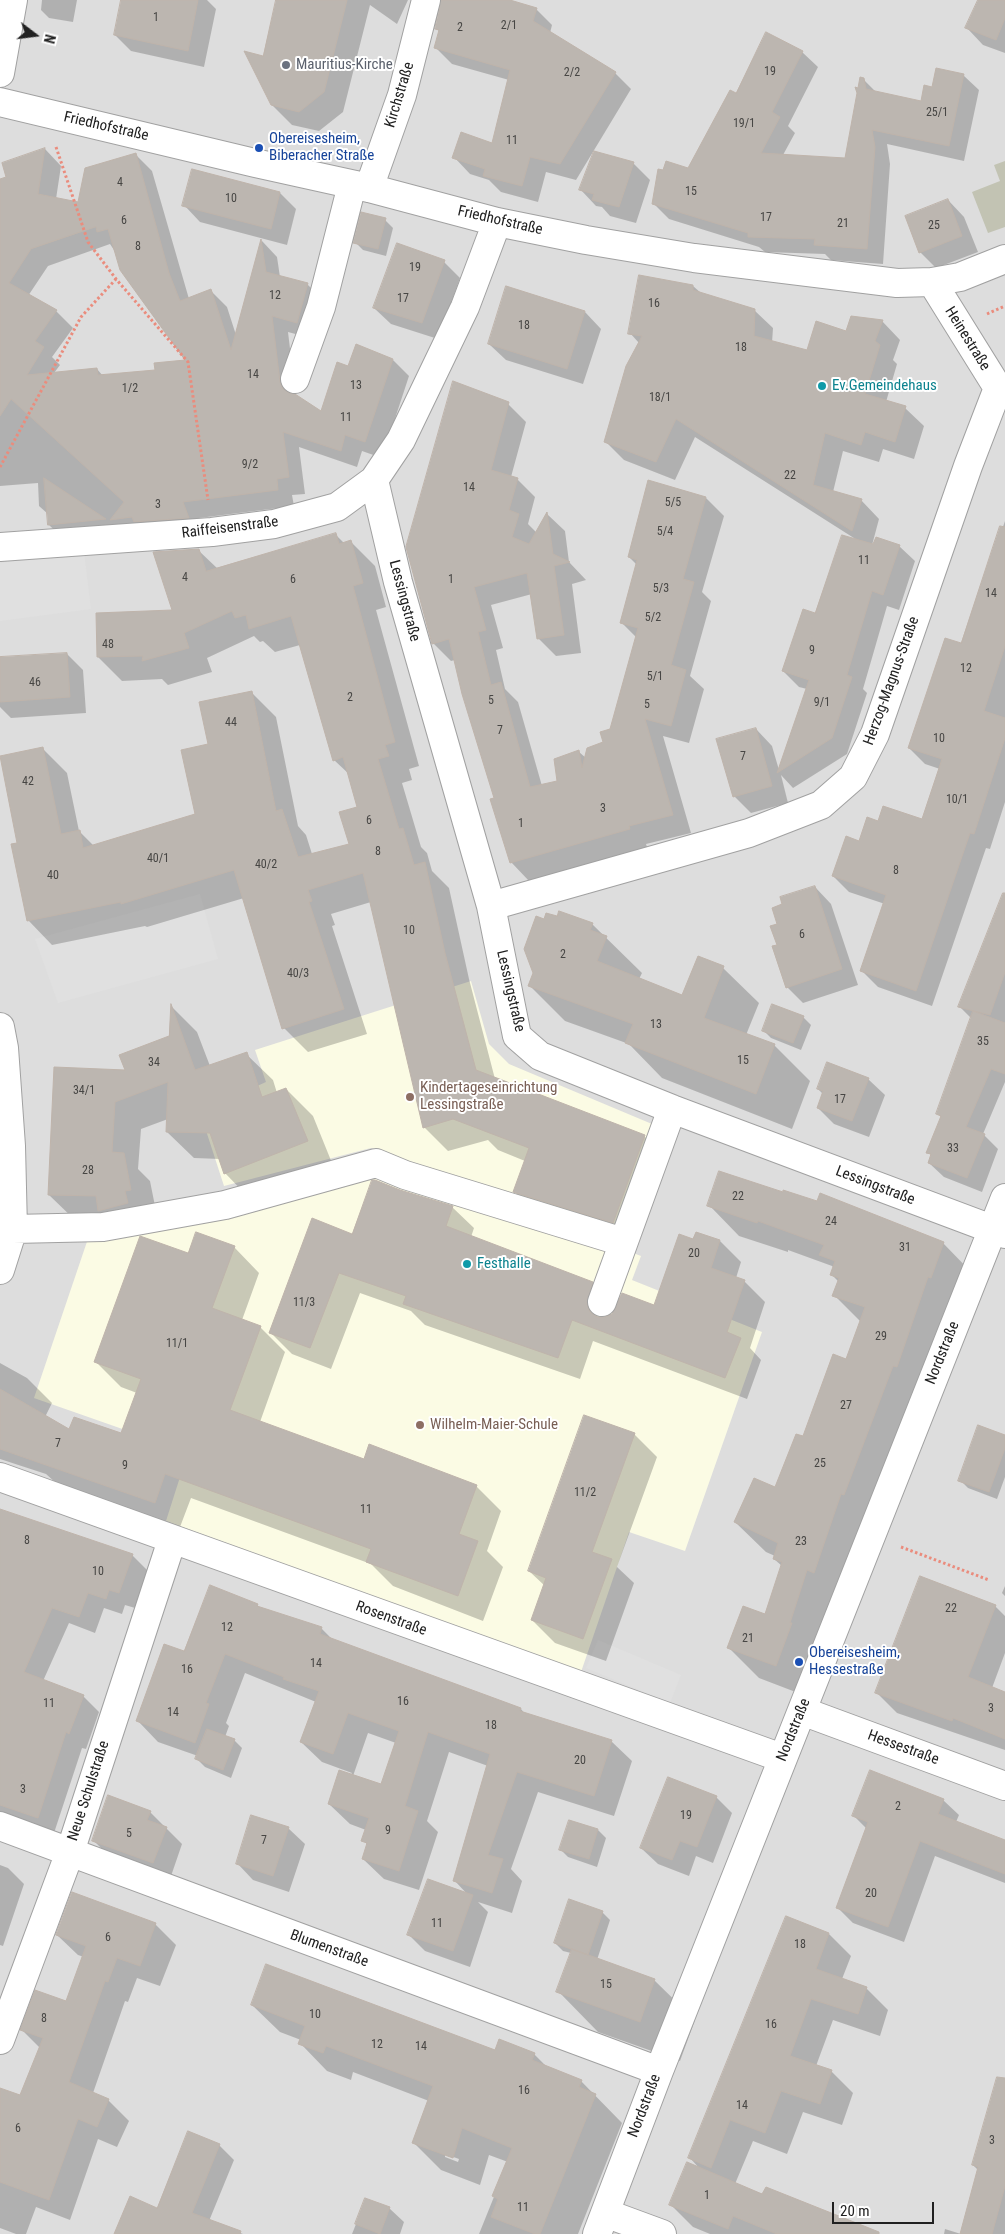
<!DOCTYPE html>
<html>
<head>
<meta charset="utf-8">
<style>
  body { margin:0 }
  #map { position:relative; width:1005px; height:2234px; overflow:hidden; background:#efede7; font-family:"Roboto Condensed",sans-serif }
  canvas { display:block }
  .north { position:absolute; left:10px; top:10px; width:50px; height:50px; -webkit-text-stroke:4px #fff; paint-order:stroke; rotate:105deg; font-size:14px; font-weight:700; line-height:20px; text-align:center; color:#202020 }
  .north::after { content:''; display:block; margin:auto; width:18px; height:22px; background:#202020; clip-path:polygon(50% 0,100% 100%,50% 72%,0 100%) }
  .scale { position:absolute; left:832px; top:2202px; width:102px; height:22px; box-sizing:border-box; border:2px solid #202020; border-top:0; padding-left:6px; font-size:15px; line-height:18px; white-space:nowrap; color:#202020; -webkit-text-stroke:4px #fff; paint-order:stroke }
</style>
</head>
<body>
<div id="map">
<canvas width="1005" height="2234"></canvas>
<div class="north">N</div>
<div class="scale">20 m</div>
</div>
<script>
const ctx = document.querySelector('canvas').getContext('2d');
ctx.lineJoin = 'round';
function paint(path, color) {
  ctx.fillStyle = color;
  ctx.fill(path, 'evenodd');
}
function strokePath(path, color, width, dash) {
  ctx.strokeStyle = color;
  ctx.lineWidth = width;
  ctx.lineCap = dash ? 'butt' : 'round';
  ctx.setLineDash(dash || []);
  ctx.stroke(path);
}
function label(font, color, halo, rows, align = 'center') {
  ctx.font = font + ' "Roboto Condensed",sans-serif';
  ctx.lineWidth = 4;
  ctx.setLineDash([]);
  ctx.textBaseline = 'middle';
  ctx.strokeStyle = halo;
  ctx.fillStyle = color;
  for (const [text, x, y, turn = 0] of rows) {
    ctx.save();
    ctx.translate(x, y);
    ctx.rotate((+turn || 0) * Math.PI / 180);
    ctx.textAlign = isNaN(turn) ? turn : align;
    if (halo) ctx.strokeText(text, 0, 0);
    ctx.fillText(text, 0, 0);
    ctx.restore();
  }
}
paint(new Path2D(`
  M0,0H1005V2234H0Z`), '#ddd');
paint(new Path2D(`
  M471,981L489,1044L509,1064L652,1124L609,1241L371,1148L224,1186L200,1112L266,1082L255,1050Z
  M371,1153L641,1256L632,1280L762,1332L685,1551L629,1532L581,1672L166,1521L188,1452L34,1398L94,1221L287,1178Z`), '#fbfbe4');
paint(new Path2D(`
  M1005,161V227L988,233L972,192L1000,181L994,165Z`), '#c2c3b3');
paint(new Path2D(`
  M84,552L91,609L0,621V563Z
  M200,894L218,959L58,1003L35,939Z
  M598,1640L681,1675L670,1703L586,1668Z`), '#e0e0e0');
paint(new Path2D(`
  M42,0H77L73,22L49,18L41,10Z
  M123,0H207L216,9L204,67L131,51L115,35Z
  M277,0H408L397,24L370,5L343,112L319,131L292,125L272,105L264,57Z
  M442,0H506L536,9L552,25L550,33L615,73L631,89L576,180L546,172L538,202L501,192L489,180L470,174L454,157L493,144L509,80L452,64L435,47L440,32L436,28Z
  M980,0H1005V53L983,45L967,28Z
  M767,34L802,52L818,67L788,126L795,133L783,155L846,159L863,79L877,93L922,103L933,88L963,75L979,90L964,161L887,144L890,164L883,264L831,260L825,254L765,252L759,247L669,219L653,203L689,169L737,95Z
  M45,149L61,166L56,199L79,203L136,155L152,171L189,299L210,290L227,307L236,335L262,241L277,257L280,277L307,284L324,301L314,339L288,332L296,398L322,413L349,368L393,360L409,376L382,458L362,451L357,467L299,447L305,494L292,495L294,506L199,518L204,534L66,541L49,525L48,514L39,506L38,483L0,486V212ZM110,244L188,361L156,371L103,376L97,369L54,373L60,365L52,357L73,328L56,311L28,296L48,266Z
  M633,163L650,180L636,223L610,216L602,207L596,206L580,189Z
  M193,170L280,193L296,209L287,245L200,222L184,205Z
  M948,200L964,217L978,252L936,268L920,252Z
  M385,220L393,228L386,256L363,250L355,242Z
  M444,262L460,278L438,339L391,324L374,308Z
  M693,286L701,293L754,310L773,328L772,343L807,352L847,333L882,321L900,340L893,360L897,364L886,402L905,408L924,426L914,459L883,449L879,462L843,451L833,492L861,500L879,519L871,549L899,546L915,561L899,610L887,606L863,689L867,693L847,754L793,788L781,775L788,803L751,813L735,797L718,740L756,729L772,746L779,770L807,689L799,687L783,671L857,540L695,437L675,480L624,460L606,442L639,343L630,333Z
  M507,287L585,312L601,329L583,384L506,360L489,344Z
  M508,404L526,422L511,477L517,479L535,497L528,524L537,533L547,514L565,531L569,562L586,580L572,584L581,653L556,656L538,638L532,594L491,605L503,648L496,650L505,689L518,702L542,786L559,782L579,752L586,758L605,743L611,730L637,638L622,623L637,565L629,557L706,498L724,516L702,592L711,601L690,676L704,689L689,743L663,736L691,833L646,844L647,847L529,881L511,862L495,799L455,660L451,661L433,643Z
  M1005,521V802L990,849L986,848L932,1006L878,987L862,971L885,904L849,892L833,876L860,842L879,823L923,820L940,769L925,764L909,748L962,645Z
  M336,535L345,544L351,542L375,566L386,607L376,610L419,766L409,769L412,780L402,783L421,847L427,853L432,871L449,888L469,979L495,1079L644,1136L668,1160L637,1246L538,1216L514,1191L525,1161L498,1150L488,1140L448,1151L424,1127L371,902L331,914L335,925L332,926L367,1034L308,1052L284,1028L244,898L147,927L145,926L52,945L28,920L19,844L43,749L67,773L79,831L94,846L196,815L209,745L252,693L276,717L298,826L306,835L312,854L350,845L359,808L350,775L334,760L300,645L275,652L263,641L260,642L254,636L207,658L212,672L168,685L162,679L122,681L98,657L174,611L198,550L218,569Z
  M67,654L83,670L86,713L11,718L0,707V659Z
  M815,887L831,904L858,985L803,1003L787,987L778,945L779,925Z
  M1005,906V1082L983,1134L998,1149L982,1192L944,1177L929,1163L932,1156L928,1152L942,1118L938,1114L972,1019L960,1007Z
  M545,921L592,924L642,973L639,979L683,997L699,958L723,968L759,1003L746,1035L774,1045L810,1081L792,1129L662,1078L629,1044L565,1021L529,985L534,973Z
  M172,1007L197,1032L210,1066L246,1054L273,1080L277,1093L286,1089L313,1116L334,1168L251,1200L225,1173L220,1159L194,1158L167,1132L168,1119L141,1129L138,1169L150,1181L157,1216L154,1230L126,1237L111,1222L76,1221L49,1195L127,1072L170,1037Z
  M803,1017L811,1025L801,1050L771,1038L763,1030Z
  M868,1079L885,1095L869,1137L834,1124L818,1108L823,1094L818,1089Z
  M400,1191L452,1207L474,1228L471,1237L592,1283L613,1304L610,1316L655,1306L696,1233L720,1241L741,1262L736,1278L744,1281L765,1302L750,1348L761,1360L747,1399L593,1341L580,1379L425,1325L411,1311L360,1293L331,1369L292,1354L270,1332L353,1236Z
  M709,1205L943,1243L973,1274L806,1696L759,1678L729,1648L766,1615L782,1566L774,1559L775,1556L766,1552L735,1522L775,1489L847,1360L861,1322L834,1295L839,1282L832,1275L834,1268L832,1266L788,1250V1252L739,1236Z
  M234,1247L259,1273L242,1320L260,1327L285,1352L260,1422L364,1460L476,1486L501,1511L487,1551L503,1567L483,1621L393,1586L371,1564L191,1498L180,1527L56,1483L46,1474L0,1459V1363L27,1378L52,1403L45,1417L70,1431L122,1435L137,1393L121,1387L96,1362L189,1255Z
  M634,1434L657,1457L617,1567L634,1583L606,1661L555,1643L532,1620L545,1586L529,1571Z
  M1005,1436V1477L997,1499L968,1488L960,1480Z
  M0,1510L132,1555L148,1571L135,1608L125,1605L122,1614L104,1608L95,1633L69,1623L43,1681L83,1696L99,1712L86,1749L82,1748L54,1833L0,1815Z
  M1005,1586V1596L1002,1593Z
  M257,1605L261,1609L322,1629L333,1640L521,1709L525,1714L611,1741L632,1761L614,1816L538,1792L511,1869L522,1881L512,1913L478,1902L488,1912L470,1967L425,1951L409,1935L468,1895L454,1880L488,1766L449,1752L427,1821L438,1832L419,1890L384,1879L363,1859L368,1845L363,1840L366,1830L350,1824L329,1804L352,1773L322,1762L301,1742L316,1702L245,1673L226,1723L229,1726L225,1737L234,1740L242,1748L231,1778L205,1767L197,1759L198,1756L158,1742L138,1721L185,1653ZM368,1733L396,1743L382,1786L353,1776Z
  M995,1606L1005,1616V1653L992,1688L1005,1693V1750L897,1713L877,1693Z
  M716,1797L732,1813L713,1863L696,1856L689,1876L658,1864L641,1848Z
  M943,1800L959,1815L956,1822L1005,1841V1883L935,1856L904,1942L853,1923L838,1908L867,1829L853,1815Z
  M150,1812L182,1844L170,1879L110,1857L93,1840Z
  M570,1821L598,1830L606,1838L597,1867L568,1857L560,1849Z
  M288,1828L305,1844L289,1892L253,1880L237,1863Z
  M0,1865L8,1868L24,1884L3,1946L0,1945Z
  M602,1912L610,1920L597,1960L654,1980L695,2020L680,2061L598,2032L558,1991L571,1953L563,1951L555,1943Z
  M786,1918L829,1934L851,1956L842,1979L866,1988L888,2010L880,2036L833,2020L816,2066L831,2071L853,2093L842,2125L803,2112L787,2154L753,2141L735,2184L872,2234H710L693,2227L670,2204L700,2169L690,2158Z
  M155,1924L176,1945L160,1986L137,1978L128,2002L125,2001L93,2093L108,2100L129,2121L117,2147L98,2139L70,2220L36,2207L26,2234H16L0,2228V2089L21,2097L40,2048L22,2030L67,2002L84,1957L78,1955L57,1935Z
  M252,2005L495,2052L534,2054L547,2067L581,2081L622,2123L578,2234H479L508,2162L489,2155L480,2185L441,2170L414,2143L429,2101L353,2072L351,2080L327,2071L300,2043L301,2040L280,2032ZM445,2154L459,2159L458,2162L445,2157Z
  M1005,2091V2234H944L945,2229L961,2234L978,2170L973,2165Z
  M219,2145L234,2160L209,2221L243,2234H116L158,2209Z
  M366,2199L389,2208L404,2222L400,2234H352Z`), '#0003');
const building = new Path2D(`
  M121,0H198L188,51L114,35Z
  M276,0H347L324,92L299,112L271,105L244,51L263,56Z
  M441,0H510L537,8L533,21L616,72L560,164L530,157L522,186L483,176L485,169L452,158L461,132L492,143L510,70L434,48L439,30L435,29Z
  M978,0H1005V18L996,40L965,28Z
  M766,32L803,51L772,112L780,117L761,153L845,158L857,93L855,87L858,88L860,77L864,78L866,89L921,101L924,85L932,87L936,68L964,74L949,146L872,130L875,147L867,249L814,245L815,239L748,237V233L652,204L658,169L663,170L666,161L688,168L730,90L736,93Z
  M45,148L38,194L78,202L85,168L136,153L169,273L180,301L211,289L231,350L261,239L266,272L308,283L297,323L272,316L280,382L283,389L289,393L295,394L321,411L337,362L348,366L356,344L393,359L365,442L345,435L341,451L283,432L289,477L277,479L278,490L183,502L189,518L134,522L132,517L110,520L124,502L11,399L0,416V179L6,177L2,163ZM96,227L97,232L108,229L120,270L185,360L154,363L155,370L98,375L97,368L27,375L44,347L35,341L57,310L9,283L31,249Z
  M594,151L634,162L619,207L592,200L594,194L579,190Z
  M192,169L280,192L271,229L182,206Z
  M948,199L962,236L919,253L905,216Z
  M361,212L386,218L378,249L353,243Z
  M397,243L445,260L422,323L373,308Z
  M639,275L693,285V290L755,309L754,336L807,350L816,321L846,331L851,316L883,320L875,341L880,345L865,394L906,406L895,442L865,432L861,445L825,433L813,485L862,499L852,531L676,419L656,462L604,442L626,366L642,336L628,334Z
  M506,286L585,311L567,369L488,344Z
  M453,381L509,402L491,470L518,478L509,510L519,514L512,537L529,544L547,512L553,554L570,562L554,566L564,635L537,639L527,573L474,587L486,630L478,632L491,685L501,682L530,787L557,781L554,759L579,750L582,768L587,748L603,742L600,732L610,729L638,628L620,623L637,560L628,557L648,480L706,497L683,579L694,582L671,665L686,670L671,726L645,719L673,815L629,826L630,829L510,863L490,799L494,798L462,694L449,639L432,644L406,547Z
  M44,478L106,519L48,525Z
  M1000,526L1005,527V646L984,711L1005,718V738L974,834L970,833L916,991L860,971L886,895L832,876L846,836L859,841L867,817L878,821L883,806L922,819L942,759L908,748L945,638L961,643Z
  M336,533L339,544L351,540L363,583L353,586L395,742L385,745L389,756L378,759L399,829L403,828L414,865L425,862L445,953L476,1070L645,1135L613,1223L513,1192L529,1148L453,1119L423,1128L363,873L308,890L312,901L309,902L344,1009L282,1029L234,870L121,904V902L27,921L11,844L17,843L0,756L43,747L61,834L80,830L83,848L195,814L181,750L208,744L199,702L252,691L276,811L282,809L298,857L349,844L339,812L357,807L343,757L333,761L291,616L249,629L246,615L235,618L232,611L184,633L189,648L142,661L143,656L97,657L96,613L172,610L153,552L199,549L206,571Z
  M842,535L873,544L876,537L900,545L883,595L872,591L847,675L852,677L832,738L777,773L809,680L782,671L803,609L815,613Z
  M67,653L70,697L0,702V657Z
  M756,728L772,786L733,797L716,739Z
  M815,886L842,969L786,988L772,946L777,945L770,926L777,924L772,908L782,904L780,897Z
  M1003,893H1005V972L990,1015L958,1007Z
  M559,911L593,923L590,930L607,936L597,961L682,995L698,956L724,966L704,1018L775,1044L756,1094L625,1043L633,1024L528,986L533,973L524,949L536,916L544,919L546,913L557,916Z
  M171,1004L195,1070L247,1052L262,1097L286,1088L308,1141L224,1174L210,1133L166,1132L168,1082L115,1102L112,1152L124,1153L131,1190L125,1191L128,1203L98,1211L96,1196L48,1195L54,1067L125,1070L119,1055L169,1036Z
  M772,1004L804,1016L793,1043L762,1031Z
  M973,1011L1005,1023V1074L991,1069L966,1127L985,1134L967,1178L928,1163L931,1154L926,1153L941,1116L936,1114Z
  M827,1062L869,1078L852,1121L817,1108L823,1091L817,1089Z
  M719,1171L783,1192V1190L817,1201L820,1193L944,1242L931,1278L928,1277L897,1367L893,1366L844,1495L841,1494L814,1573L807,1570L790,1623H792L776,1666L727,1648L743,1606L765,1614L782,1562L773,1559L778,1543L734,1522L754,1478L775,1487L796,1434L803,1436L833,1354L846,1359L865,1307L832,1296L839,1278L830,1275L835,1261L819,1255L824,1245L758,1221L757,1223L707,1206Z
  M372,1180H375L400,1190L453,1206L446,1226L593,1282L587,1304L590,1312L597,1317H605L612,1314L622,1293L654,1305L679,1234L693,1239L696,1232L720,1240L711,1268L745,1280L727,1332L741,1338L725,1378L572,1320L558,1358L403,1304L406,1296L339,1273L310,1348L269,1333L312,1218L352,1234Z
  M196,1232L235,1246L212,1308L261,1326L230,1410L364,1459L369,1444L477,1485L459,1534L478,1541L458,1596L366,1562L371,1549L165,1474L155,1503L0,1449V1389L69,1429L74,1417L121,1433L141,1379L94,1362L140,1236L188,1253Z
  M584,1415L635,1433L592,1552L612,1559L583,1639L531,1620L546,1578L528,1571Z
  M978,1425L1005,1435V1448L989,1492L958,1481Z
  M0,1509L133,1554L119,1593L109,1590L106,1599L88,1593L79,1617L52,1608L24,1672L84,1695L69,1734L66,1732L38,1818L0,1805Z
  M920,1576L996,1605L968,1677L1005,1692V1739L953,1718L952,1721L875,1693Z
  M210,1585L258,1604L257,1606L322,1627L320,1634L521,1708L520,1711L612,1740L594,1796L517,1772L488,1855L503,1859L492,1893L453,1881L490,1754L428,1732L405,1806L418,1811L399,1871L362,1859L367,1843L361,1841L369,1818L328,1804L339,1770L381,1784L399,1731L348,1713L333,1754L300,1742L319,1691L283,1679L284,1677L225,1654L206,1703L209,1704L195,1743L136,1721L164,1644L184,1651Z
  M207,1729L235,1739L223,1770L195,1759Z
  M870,1770L944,1799L938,1814L1005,1840V1874L920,1841L888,1927L836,1908L868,1822L852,1816Z
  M668,1777L717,1796L697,1847L680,1841L672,1860L640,1848Z
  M108,1795L151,1811L147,1820L167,1827L153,1863L92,1841Z
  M251,1815L289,1827L273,1876L236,1864Z
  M569,1820L598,1829L589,1859L559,1850Z
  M428,1879L473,1895L453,1951L407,1935Z
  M72,1892L156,1923L140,1966L117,1958L108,1982L105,1981L69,2082L109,2099L97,2127L78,2119L49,2200L0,2182V2088L20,2095L43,2038L20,2030L35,1990L66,2001L86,1946L56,1935Z
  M569,1899L603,1911L588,1955L554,1943Z
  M786,1916L829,1933L816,1969L867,1987L858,2014L811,1999L790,2056L832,2070L820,2104L781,2091L765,2133L730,2120L711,2168L688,2158Z
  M572,1949L655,1979L640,2022L556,1992Z
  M266,1964L495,2050L499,2039L535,2053L532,2060L582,2080L579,2087L596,2094L540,2234H535L491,2217L498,2199L492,2196L512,2148L462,2128L453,2158L412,2143L433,2086L326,2046L323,2053L298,2044L305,2026L251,2005Z
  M997,2077L1005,2078V2186L992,2234H960L978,2167L972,2165Z
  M188,2131L220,2144L192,2213L241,2231L240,2234H114L130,2196L157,2208Z
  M687,2162L762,2194L766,2187L879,2232V2234H777L733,2216L728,2229L669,2205Z
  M365,2198L390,2207L380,2234L355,2224Z`);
paint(building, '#bcb6b0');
strokePath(building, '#bfb4ab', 1);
const minor = new Path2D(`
  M0,73L13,0
  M0,102L255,163L369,188L497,222L586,240L694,258L897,283L932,282L960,277L1005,259
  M369,188L402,95L426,0
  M932,282L998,388L1005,394
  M295,379L321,307L352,185
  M374,480L398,582L491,906L517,1036L540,1056L672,1109L1005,1234
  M0,547L212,532L274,524L337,507L374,480L401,440L465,307L497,222
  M491,906L749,833L821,805L853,777L875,734L968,466L998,388
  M0,1027L4,1048L11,1146L13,1229L0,1270
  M13,1229L103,1227L225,1205L376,1163L405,1175L623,1242
  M602,1302L672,1109
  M0,1477L782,1758
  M802,1711L1005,1786
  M0,1826L659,2071
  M0,2040L70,1852L172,1540
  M605,2213L662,2234
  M597,2234L659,2071L1005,1198`);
strokePath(minor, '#a1a1a1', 30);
strokePath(new Path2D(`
  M56,147L88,242L116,279L188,362L208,500
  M987,314L1005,306
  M0,467L81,317L116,279
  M901,1547L989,1580`), '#ea8c7d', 3, [2.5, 2.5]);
strokePath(minor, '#fff', 28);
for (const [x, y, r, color] of [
  [286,65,5,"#6b7280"],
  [259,148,5,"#1a4fb4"],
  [822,386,5,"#0f9aa8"],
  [410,1097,5,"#8d6e63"],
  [467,1264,5,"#0f9aa8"],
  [420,1425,5,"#8d6e63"],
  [799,1662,5,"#1a4fb4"]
]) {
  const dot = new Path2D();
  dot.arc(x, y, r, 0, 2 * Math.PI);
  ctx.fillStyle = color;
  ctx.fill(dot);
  strokePath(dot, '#fff', 2);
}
label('12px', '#474644', null, [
  ["1",156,18],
  ["2/1",509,26],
  ["2",460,28],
  ["19",770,72],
  ["2/2",572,73],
  ["25/1",937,113],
  ["19/1",744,124],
  ["11",512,141],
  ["4",120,183],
  ["15",691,192],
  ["10",231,199],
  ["17",766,218],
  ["6",124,221],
  ["21",843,224],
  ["25",934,226],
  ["8",138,247],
  ["19",415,268],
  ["12",275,296],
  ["17",403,299],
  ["16",654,304],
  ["18",524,326],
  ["18",741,348],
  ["14",253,375],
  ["13",356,386],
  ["1/2",130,389],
  ["18/1",660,398],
  ["11",346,418],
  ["9/2",250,465],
  ["22",790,476],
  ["14",469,488],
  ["5/5",673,503],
  ["3",158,505],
  ["5/4",665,532],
  ["11",864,561],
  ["4",185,578],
  ["6",293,580],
  ["1",451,580],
  ["5/3",661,589],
  ["14",991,594],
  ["5/2",653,618],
  ["48",108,645],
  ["9",812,651],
  ["12",966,669],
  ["5/1",655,677],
  ["46",35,683],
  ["2",350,698],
  ["5",491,701],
  ["9/1",822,703],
  ["5",647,705],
  ["44",231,723],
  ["7",500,731],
  ["10",939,739],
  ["7",743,757],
  ["42",28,782],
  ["10/1",957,800],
  ["3",603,809],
  ["6",369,821],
  ["1",521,824],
  ["8",378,852],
  ["40/1",158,859],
  ["40/2",266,865],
  ["8",896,871],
  ["40",53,876],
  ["10",409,931],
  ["6",802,935],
  ["2",563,955],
  ["40/3",298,974],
  ["13",656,1025],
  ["35",983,1042],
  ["15",743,1061],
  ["34",154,1063],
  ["34/1",84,1091],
  ["17",840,1100],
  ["33",953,1149],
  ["28",88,1171],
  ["22",738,1197],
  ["24",831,1222],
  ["31",905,1248],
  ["20",694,1254],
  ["11/3",304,1303],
  ["29",881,1337],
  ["11/1",177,1344],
  ["27",846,1406],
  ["7",58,1444],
  ["25",820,1464],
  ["9",125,1466],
  ["11/2",585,1493],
  ["11",366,1510],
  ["8",27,1541],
  ["23",801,1542],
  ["10",98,1572],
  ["22",951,1609],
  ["12",227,1628],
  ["21",748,1639],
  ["14",316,1664],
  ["16",187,1670],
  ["16",403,1702],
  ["11",49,1704],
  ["3",991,1709],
  ["14",173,1713],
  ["18",491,1726],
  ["20",580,1761],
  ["3",23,1790],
  ["2",898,1807],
  ["19",686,1816],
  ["9",388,1831],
  ["5",129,1834],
  ["7",264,1841],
  ["20",871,1894],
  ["11",437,1924],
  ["6",108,1938],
  ["18",800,1945],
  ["15",606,1985],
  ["10",315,2015],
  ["8",44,2019],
  ["16",771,2025],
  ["12",377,2045],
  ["14",421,2047],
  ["16",524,2091],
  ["14",742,2106],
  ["6",18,2129],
  ["3",992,2141],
  ["1",707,2196],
  ["11",523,2208]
]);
label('15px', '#5b616d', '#fff', [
  ["Mauritius-Kirche",296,65]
], 'left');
label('15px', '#202020', '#fff', [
  ["Kirchstraße",400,95,-73],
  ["Friedhofstraße",106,127,13],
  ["Friedhofstraße",500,221,13],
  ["Heinestraße",967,339,58],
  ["Raiffeisenstraße",230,528,-7],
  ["Lessingstraße",404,601,75],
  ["Herzog-Magnus-Straße",892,681,-70],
  ["Lessingstraße",510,991,77],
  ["Lessingstraße",875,1186,21],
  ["Nordstraße",943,1353,-68],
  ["Rosenstraße",391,1619,20],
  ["Nordstraße",794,1730,-68],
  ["Hessestraße",903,1748,20],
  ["Neue Schulstraße",89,1791,-72],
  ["Blumenstraße",329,1949,20],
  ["Nordstraße",645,2106,-69]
]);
label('15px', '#164399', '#fff', [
  ["Obereisesheim,",269,139],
  ["Biberacher Straße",269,156],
  ["Obereisesheim,",809,1653],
  ["Hessestraße",809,1670]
], 'left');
label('15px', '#0d838f', '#fff', [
  ["Ev.Gemeindehaus",832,386],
  ["Festhalle",477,1264]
], 'left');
label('15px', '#785e54', '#fff', [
  ["Kindertageseinrichtung",420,1088],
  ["Lessingstraße",420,1105],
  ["Wilhelm-Maier-Schule",430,1425]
], 'left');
</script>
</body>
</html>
